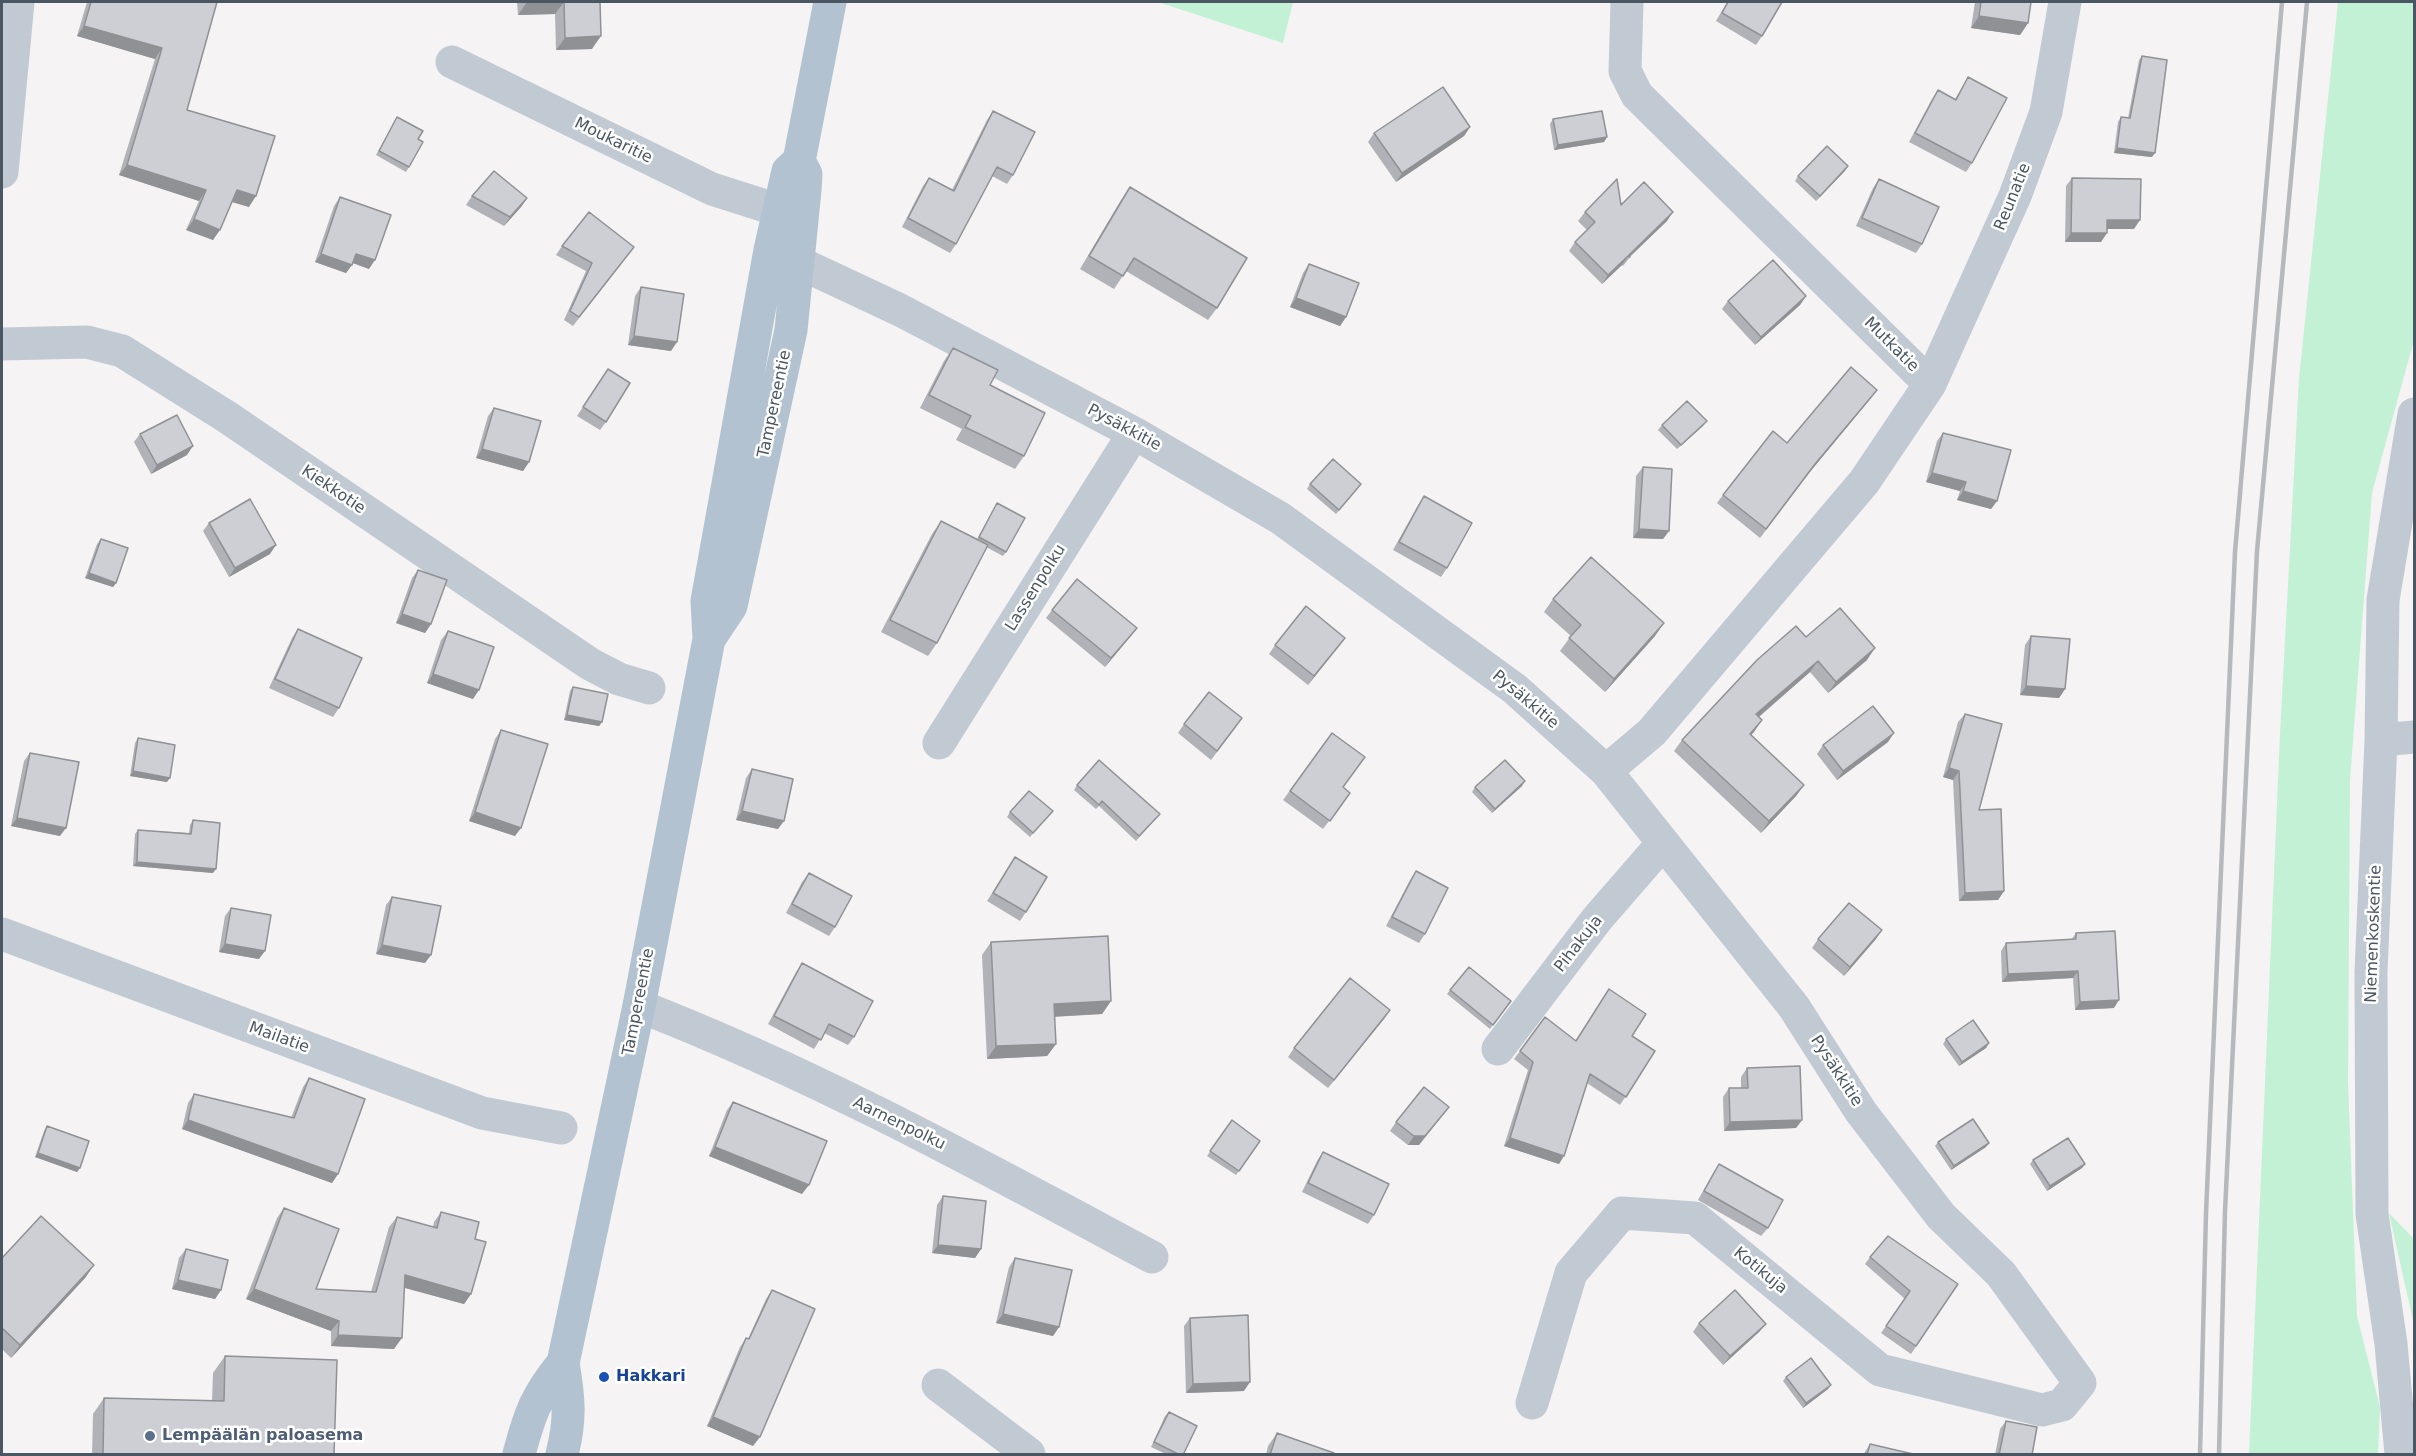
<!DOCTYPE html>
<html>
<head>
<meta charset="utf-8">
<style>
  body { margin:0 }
  #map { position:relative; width:2416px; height:1456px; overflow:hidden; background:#f5f3f3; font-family:"DejaVu Sans",sans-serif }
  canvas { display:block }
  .frame { position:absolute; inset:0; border:3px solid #4a5661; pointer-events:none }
</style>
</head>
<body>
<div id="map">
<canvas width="2416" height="1456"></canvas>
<div class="frame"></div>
</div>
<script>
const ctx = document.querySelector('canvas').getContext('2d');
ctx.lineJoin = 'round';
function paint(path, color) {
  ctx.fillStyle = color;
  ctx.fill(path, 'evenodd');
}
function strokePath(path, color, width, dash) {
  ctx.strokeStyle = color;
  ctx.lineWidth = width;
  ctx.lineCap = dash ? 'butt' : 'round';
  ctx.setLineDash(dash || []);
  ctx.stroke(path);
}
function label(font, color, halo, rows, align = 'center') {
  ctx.font = font + ' "DejaVu Sans",sans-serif';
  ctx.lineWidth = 5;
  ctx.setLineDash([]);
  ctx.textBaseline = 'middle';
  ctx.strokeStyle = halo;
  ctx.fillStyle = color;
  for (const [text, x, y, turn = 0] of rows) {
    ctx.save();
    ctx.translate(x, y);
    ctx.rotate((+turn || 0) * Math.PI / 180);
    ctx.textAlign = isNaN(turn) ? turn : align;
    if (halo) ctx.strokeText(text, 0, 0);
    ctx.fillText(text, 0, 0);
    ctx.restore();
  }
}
paint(new Path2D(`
  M1158,2H1293L1283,43Z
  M2338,2H2414V340L2372,493L2350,780L2348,1082L2357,1316L2380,1407L2378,1454H2249L2280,734L2299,379Z
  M2389,1213L2414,1239V1325Z`), '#c3f1d5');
strokePath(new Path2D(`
  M452,62L712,189L778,210
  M2,172L18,2
  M774,251L900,310L1134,433L1280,518L1515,689L1606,771L1794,1007L1861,1112L1941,1216L2001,1274L2080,1383L2062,1405L2042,1410L1880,1370L1695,1218L1622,1213L1571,1273L1532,1403
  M2,344L87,342L122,351L227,417L590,664L619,679L649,688
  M1930,384L2015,196L2046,112L2065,2
  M2381,740L2414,737
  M939,743L1134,433
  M1606,771L1652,732L1864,482L1930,384L1637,95L1625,71L1627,2
  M2,934L482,1113L561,1128
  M639,1006C817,1075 984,1167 1152,1257
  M1498,1049L1597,919L1663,843
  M938,1385L1029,1454
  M2401,1454L2391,1344L2372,1214L2371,972L2381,740L2383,600L2414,414`), '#c1cad2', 33);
strokePath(new Path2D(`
  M709,639L731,606L791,330L805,190L806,174L799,161
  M519,1454C530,1413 536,1396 563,1363
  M562,1454C571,1420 569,1398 563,1363L639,1006L709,639L707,601L770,250L788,171L799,161L830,2`), '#b3c2d1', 33);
strokePath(new Path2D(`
  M2200,1454L2206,1213L2235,552L2282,2
  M2219,1454L2225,1211L2257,551L2307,2`), '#b5b8bd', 4.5);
paint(new Path2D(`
  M87,2H217L187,110L249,207L232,202L213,240L186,230L199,201L119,175L155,59L77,36Z
  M517,2H600L592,49L556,50L555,14L518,15Z
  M1727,2H1782L1762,36L1756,45L1716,21Z
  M1975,2H2035H2031L2028,23L2020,35L1971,28Z
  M2142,56L2152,157L2114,153L2118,122L2121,117L2128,118L2139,60Z
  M1968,77L1972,163L1966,172L1909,142L1932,99L1938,90L1955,99Z
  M993,111L1013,175L1007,184L992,176L956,244L950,253L902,227L923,186L929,178L952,190L987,120Z
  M397,117L418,139L409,167L406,172L376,155Z
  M1553,119L1607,137L1604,142L1554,150L1550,124Z
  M1470,127L1464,136L1396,182L1368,142L1374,133Z
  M1848,166L1816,201L1795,181L1798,176Z
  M2072,178L2134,229H2107L2101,242H2065L2066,186Z
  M1879,179L1922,244L1916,253L1856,226L1873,188Z
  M1130,187L1217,308L1208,320L1126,271L1114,289L1080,269L1121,200Z
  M472,196L527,198L521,207L504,226L466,205Z
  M340,197L369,269L353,263L346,273L315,262L334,206Z
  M1621,205L1667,221L1630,257L1623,266L1622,265L1602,284L1569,251L1575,242L1587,230L1578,221L1585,212Z
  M562,246L628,255L573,326L564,320L586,271L556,255Z
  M1309,264L1346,317L1340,326L1290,307L1303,273Z
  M641,287L671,351L628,345L635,296Z
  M1806,296L1800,305L1755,345L1722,309L1728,301Z
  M953,348L990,385L1024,456L1015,469L956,440L962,429L920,408L944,361Z
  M608,369L606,422L600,430L577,416Z
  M1871,398L1809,473L1760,538L1717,503L1723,495Z
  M494,408L529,462L523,471L476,458L488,416Z
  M1662,425L1703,426L1677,449L1658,430Z
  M1943,433L1997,501L1991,509L1957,500L1960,491L1926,482L1937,441Z
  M140,434L187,455L151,474L134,442Z
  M1643,467L1669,531L1663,539L1633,538L1636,476Z
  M1310,484L1358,488L1336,514L1307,489Z
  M1424,496L1447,568L1441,577L1393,550L1418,505Z
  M997,503L1006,552L1003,556L986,547L937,643L928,656L881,632L932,534L941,521L977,539Z
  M209,523L270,554L229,577L203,531Z
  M101,539L116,583L113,587L85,578L97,544Z
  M418,570L431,624L425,633L396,623L412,578Z
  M1553,599L1655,636L1605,692L1560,651L1571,636L1544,612Z
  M1052,610L1137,628L1105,667L1046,618Z
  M298,629L339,708L333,717L269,688L292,638Z
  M448,631L473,699L427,683L441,640Z
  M2031,636L2065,689L2059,698L2020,695L2025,645Z
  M1806,637L1867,660L1828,693L1810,672L1759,717L1754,732L1751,735L1804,785L1796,796L1761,833L1674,751L1682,740Z
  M1275,645L1339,646L1308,685L1269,654Z
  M573,687L602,722L599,726L564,720L570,691Z
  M1965,714L1979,810L2004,891L1998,900L1959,901L1953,780L1943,777L1958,722Z
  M1184,724L1236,727L1211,760L1178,733Z
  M501,730L515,836L469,821L495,739Z
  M1332,733L1343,788L1350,793L1323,829L1283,800Z
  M138,738L167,782L130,776L135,743Z
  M1888,742L1837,780L1817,754L1823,745Z
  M30,753L60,836L11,826L24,761Z
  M752,769L778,829L736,820L746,778Z
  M1077,785L1160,814L1136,841L1099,806L1096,809L1074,790Z
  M1522,786L1492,813L1472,792L1475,787Z
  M1053,811L1030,837L1007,817L1010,812Z
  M193,820L213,873L133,866L135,834L138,830L189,833L190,825Z
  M1015,857L1026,912L1020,921L987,901Z
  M1416,871L1425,934L1419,943L1386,926L1410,880Z
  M809,873L835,927L829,936L786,913L802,882Z
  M392,897L425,963L376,954L386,905Z
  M231,908L259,959L219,952L225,916Z
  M2076,933L2114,1008L2075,1010L2073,978L2002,982L2001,951L2006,943L2071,940Z
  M1818,939H1876L1844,976L1812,948Z
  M991,942L1111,1001L1102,1014L1054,1017L1056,1044L1047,1056L987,1059L982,955Z
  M802,963L854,1037L848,1045L824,1033L814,1049L768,1024L796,972Z
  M1609,989L1632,1036L1655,1051L1620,1105L1587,1083L1559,1164L1504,1146L1528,1070L1514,1059L1520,1051L1576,1041Z
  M1450,990L1511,1001L1490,1029L1447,994Z
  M1390,1010L1328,1088L1288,1057L1294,1048Z
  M1946,1039L1989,1043L1986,1048L1959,1066L1943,1044Z
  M1747,1068L1802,1120L1796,1128L1724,1131L1723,1097L1729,1088H1741V1077Z
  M309,1078L338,1174L332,1183L182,1129L188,1103L194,1094L291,1118L303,1087Z
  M733,1102L802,1194L709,1156L727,1110Z
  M1449,1107L1419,1145H1408L1390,1131L1396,1122Z
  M1232,1120L1260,1141L1236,1175L1207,1156Z
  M47,1126L80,1168L77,1172L35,1157L44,1131Z
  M1938,1142L1986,1147L1951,1170L1935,1146Z
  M1323,1152L1374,1215L1368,1224L1302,1192L1317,1161Z
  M2033,1160L2085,1164L2082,1168L2047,1191L2030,1164Z
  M1719,1164L1768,1228L1761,1236L1698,1200L1713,1173Z
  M943,1196L981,1249L975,1258L932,1253L937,1205Z
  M284,1208L316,1289L371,1292L389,1227L397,1217L433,1227L434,1222L441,1212L475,1239L471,1294L464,1304L405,1288L394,1349L331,1346V1331L246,1299L277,1218Z
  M186,1249L221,1290L215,1299L172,1289L179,1258Z
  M1870,1257L1958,1284L1911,1354L1881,1333L1905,1299L1865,1264Z
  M2,1258L94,1265L85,1278L11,1358L2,1349Z
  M1015,1258L1059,1327L1053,1336L996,1323L1009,1267Z
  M772,1290L753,1446L707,1426L740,1347L746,1338L748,1339L766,1299Z
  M1190,1318L1244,1391L1186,1393L1184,1326Z
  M1699,1323L1766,1324L1759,1332L1723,1365L1693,1332Z
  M225,1356L334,1455H92L93,1414L104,1398L212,1401L213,1373Z
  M1786,1377L1831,1385L1828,1389L1803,1408L1783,1381Z
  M1169,1412L1183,1455H1168L1151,1447L1165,1416Z
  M2006,1421L2032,1455H1995L2000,1429Z
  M1277,1433L1333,1455H1266L1268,1446Z
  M1870,1444L1913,1454L1863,1455Z`), '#b0b2b7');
paint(new Path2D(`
  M527,2H564L555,14L518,15Z
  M1979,16L2028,23L2020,35L1971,28Z
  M84,26L162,48L155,59L77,36Z
  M601,36L592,49L556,50L565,38Z
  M1470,127L1464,136L1396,182L1402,173Z
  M1607,137L1604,142L1554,150L1558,145Z
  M2117,148L2155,153L2152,157L2114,153Z
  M127,165L206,190L199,201L119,175Z
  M1848,166L1845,171L1816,201L1820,196Z
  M237,190L256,196L249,207L229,201Z
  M527,198L521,207L504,226L510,217Z
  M1673,212L1667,221L1629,257V255Z
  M194,219L220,230L213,240L186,230Z
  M2107,220H2140L2134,229H2101Z
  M2071,233H2107L2101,242H2065Z
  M321,254L352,265L346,273L315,262Z
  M356,254L375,260L369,269L350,262Z
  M1628,256L1622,265L1602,284L1608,275Z
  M1806,296L1800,305L1755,345L1761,337Z
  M1296,298L1346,317L1340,326L1290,307Z
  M634,336L677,342L671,351L628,345Z
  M1877,390L1871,398L1809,473L1760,538L1815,464Z
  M1707,421L1703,426L1677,449L1681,445Z
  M193,446L187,455L151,474L157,465Z
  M482,449L529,462L523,471L476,458Z
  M1932,473L1966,482L1960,491L1926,482Z
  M1963,491L1997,501L1991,509L1957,500Z
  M1639,529L1669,531L1663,539L1633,538Z
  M276,545L270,554L229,577L235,568Z
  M89,573L116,583L113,587L85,578Z
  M402,614L431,624L425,633L396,623Z
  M1664,623L1655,636L1605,692L1614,679Z
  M1137,628L1131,636L1105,667L1111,658Z
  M1345,638L1339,646L1308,685L1314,676Z
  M1875,648L1867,660L1828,693L1836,682Z
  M1818,661L1810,672L1748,726L1756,714Z
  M433,674L479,690L473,699L427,683Z
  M2026,686L2065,689L2059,698L2020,695Z
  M567,715L602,722L599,726L564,720Z
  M1762,720L1754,732L1742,745L1750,734Z
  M1894,733L1888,742L1837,780L1843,771Z
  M1949,768L1959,771L1953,780L1943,777Z
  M133,771L170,778L167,782L130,776Z
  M1525,781L1522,786L1492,813L1495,809Z
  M1804,785L1796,796L1761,833L1769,821Z
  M742,811L784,821L778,829L736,820Z
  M475,812L521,828L515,836L469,821Z
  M17,818L66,828L60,836L11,826Z
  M137,862L216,869L213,873L133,866Z
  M2004,891L1998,900L1959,901L1965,893Z
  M1882,930L1876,939L1844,976L1850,967Z
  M225,944L265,951L259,959L219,952Z
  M382,945L431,955L425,963L376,954Z
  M2078,971L2073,978L2002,982L2008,974Z
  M2119,1000L2114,1008L2075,1010L2080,1002Z
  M1111,1001L1102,1014L1045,1017L1054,1004Z
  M1390,1010L1384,1019L1328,1088L1334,1080Z
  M1989,1043L1986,1048L1959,1066L1962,1062Z
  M1056,1044L1047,1056L987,1059L996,1046Z
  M1449,1107L1419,1145H1408L1414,1136Z
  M188,1120L338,1174L332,1183L182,1129Z
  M1802,1120L1796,1128L1724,1131L1730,1122Z
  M1510,1138L1564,1156L1559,1164L1504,1146Z
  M1989,1143L1986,1147L1951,1170L1954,1166Z
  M715,1147L809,1185L802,1194L709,1156Z
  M38,1153L80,1168L77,1172L35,1157Z
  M2085,1164L2082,1168L2047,1191L2050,1186Z
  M938,1245L981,1249L975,1258L932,1253Z
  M94,1265L85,1278L11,1358L20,1345Z
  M405,1275L471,1294L464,1304L398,1286Z
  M178,1280L221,1290L215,1299L172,1289Z
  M254,1289L339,1321L331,1331L246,1299Z
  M1003,1314L1059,1327L1053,1336L996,1323Z
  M1766,1324L1759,1332L1723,1365L1730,1356Z
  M338,1335L402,1338L394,1349L331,1346Z
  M1250,1382L1244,1391L1186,1393L1193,1384Z
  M1831,1385L1828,1389L1803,1408L1806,1403Z
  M713,1417L760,1437L753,1446L707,1426Z`), '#909195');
const building = new Path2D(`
  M91,2H217L187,110L275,136L256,196L237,190L220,230L194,219L206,190L127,165L162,48L84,26Z
  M564,2H600L601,36L565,38Z
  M1728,2H1782L1762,36L1722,13Z
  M1981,2H2031L2028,23L1979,16Z
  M2142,56L2167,60L2155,153L2117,148L2121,117L2130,118Z
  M1968,77L2007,98L1972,163L1915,133L1938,90L1956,100Z
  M1443,87L1470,127L1402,173L1374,133Z
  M993,111L1035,132L1013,175L997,167L956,244L908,218L929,178L954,191Z
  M1602,111L1607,137L1558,145L1553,119Z
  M397,117L423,131L418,139L423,142L409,167L379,151Z
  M1827,146L1848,166L1820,196L1798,176Z
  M494,171L527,198L510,217L472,196Z
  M2072,178L2141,179L2140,220H2107V233H2071Z
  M1617,179L1621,205L1644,182L1673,212L1629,255L1630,257L1628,256L1608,275L1575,242L1595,222L1585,212Z
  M1879,179L1939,207L1922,244L1862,218Z
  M1130,187L1247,258L1217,308L1134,258L1123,276L1089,256Z
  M340,197L391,215L375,260L356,254L352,265L321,254Z
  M589,212L634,247L579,317L570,311L592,263L562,246Z
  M1773,260L1806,296L1761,337L1728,301Z
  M1309,264L1359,283L1346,317L1296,298Z
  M641,287L684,294L677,342L634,336Z
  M953,348L998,370L990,385L1045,413L1024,456L965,427L971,416L929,395Z
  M1851,367L1877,390L1815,464L1766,529L1723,495L1773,431L1787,443Z
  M608,369L630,383L606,422L583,407Z
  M1687,401L1707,421L1681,445L1662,425Z
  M494,408L541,421L529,462L482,449Z
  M177,415L193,446L157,465L140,434Z
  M1943,433L2011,450L1997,501L1963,491L1966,482L1932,473Z
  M1333,459L1361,484L1339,510L1310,484Z
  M1643,467L1672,469L1669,531L1639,529Z
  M1424,496L1472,523L1447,568L1399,542Z
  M250,499L276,545L235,568L209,523Z
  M997,503L1025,518L1006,552L979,537Z
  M941,521L988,545L937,643L890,620Z
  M101,539L128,548L116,583L89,573Z
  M1591,557L1664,623L1614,679L1569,638L1581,625L1553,599Z
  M418,570L447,580L431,624L402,614Z
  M1077,579L1137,628L1111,658L1052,610Z
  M1306,606L1345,638L1314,676L1275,645Z
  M1840,608L1875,648L1836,682L1818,661L1756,714L1762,720L1750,734L1804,785L1769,821L1682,740L1757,660L1796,626L1806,637Z
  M298,629L362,658L339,708L275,679Z
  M448,631L494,647L479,690L433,674Z
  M2031,636L2070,639L2065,689L2026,686Z
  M573,687L608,694L602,722L567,715Z
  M1209,692L1242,718L1217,751L1184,724Z
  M1873,706L1894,733L1843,771L1823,745Z
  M1965,714L2002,724L1979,810L2001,809L2004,891L1965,893L1959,771L1949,768Z
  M501,730L548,744L521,828L475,812Z
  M1332,733L1365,757L1343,787L1350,793L1330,821L1290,791Z
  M138,738L175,745L170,778L133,771Z
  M30,753L79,762L66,828L17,818Z
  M1099,760L1160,814L1139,836L1102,801L1099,805L1077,785Z
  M1505,760L1525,781L1495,809L1475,787Z
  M752,769L793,779L784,821L742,811Z
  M1029,791L1053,811L1033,833L1010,812Z
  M193,820L220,823L216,869L137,862L138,830L191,834Z
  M1015,857L1047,877L1026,912L993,893Z
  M1416,871L1448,888L1425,934L1392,917Z
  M809,873L852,896L835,927L792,904Z
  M392,897L441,906L431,955L382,945Z
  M1849,903L1882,930L1850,967L1818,939Z
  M231,908L271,915L265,951L225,944Z
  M2115,931L2119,1000L2080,1002L2078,971L2008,974L2006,943L2076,939V933Z
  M1108,936L1111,1001L1054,1004L1056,1044L996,1046L991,942Z
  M802,963L873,1001L854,1037L829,1024L821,1040L774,1016Z
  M1469,967L1511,1001L1493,1025L1450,990Z
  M1350,978L1390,1010L1334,1080L1294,1048Z
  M1609,989L1646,1014L1632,1036L1655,1051L1626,1097L1590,1074L1564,1156L1510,1138L1533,1062L1520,1051L1545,1017L1576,1041Z
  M1973,1020L1989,1043L1962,1062L1946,1039Z
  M1800,1066L1802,1120L1730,1122L1729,1088H1748L1747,1068Z
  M309,1078L365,1099L338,1174L188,1120L194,1094L294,1118Z
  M1424,1087L1449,1107L1425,1136H1414L1396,1122Z
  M733,1102L827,1141L809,1185L715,1147Z
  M1973,1119L1989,1143L1954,1166L1938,1142Z
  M1232,1120L1260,1141L1239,1171L1210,1151Z
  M47,1126L89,1141L80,1168L38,1153Z
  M2068,1138L2085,1164L2050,1186L2033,1160Z
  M1323,1152L1389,1184L1374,1215L1308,1183Z
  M1719,1164L1783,1200L1768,1228L1704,1191Z
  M943,1196L986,1201L981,1249L938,1245Z
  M284,1208L339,1229L316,1289L376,1292L397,1217L437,1228L441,1212L479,1222L475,1239L486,1242L471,1294L405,1275L402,1338L338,1335L339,1321L254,1289Z
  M41,1216L94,1265L20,1345L2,1328V1258Z
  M1888,1236L1958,1284L1916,1346L1886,1326L1910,1291L1870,1257Z
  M186,1249L228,1260L221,1290L178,1280Z
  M1015,1258L1072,1270L1059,1327L1003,1314Z
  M772,1290L815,1309L760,1437L713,1417L746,1338L749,1339Z
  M1735,1290L1766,1324L1730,1356L1699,1323Z
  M1248,1315L1250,1382L1193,1384L1190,1318Z
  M225,1356L337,1360L334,1455H103L104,1398L224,1401Z
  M1811,1358L1831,1385L1806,1403L1786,1377Z
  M1169,1412L1197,1426L1183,1455H1180L1154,1442Z
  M2006,1421L2037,1427L2032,1455H1999Z
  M1277,1433L1334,1453L1333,1455H1270Z
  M1870,1444L1913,1454L1867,1455Z`);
paint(building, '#cdcfd5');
strokePath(building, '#909195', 1.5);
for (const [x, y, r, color] of [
  [604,1377,6,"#1a4fb4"],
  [150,1436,6,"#5c6f8a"]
]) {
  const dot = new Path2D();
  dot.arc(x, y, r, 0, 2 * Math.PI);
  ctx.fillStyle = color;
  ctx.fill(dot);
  strokePath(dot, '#fff', 2);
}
label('16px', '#4a5661', '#fff', [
  ["Moukaritie",613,141,26],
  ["Reunatie",2013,197,-68],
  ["Mutkatie",1891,345,45],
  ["Tampereentie",775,404,-78],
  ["Pysäkkitie",1124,428,28],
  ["Kiekkotie",333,490,34],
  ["Lassenpolku",1036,588,-58],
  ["Pysäkkitie",1525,700,40],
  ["Niemenkoskentie",2374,934,-88],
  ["Pihakuja",1579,944,-52],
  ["Tampereentie",639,1002,-79],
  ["Mailatie",279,1038,20],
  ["Pysäkkitie",1836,1071,57],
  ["Aarnenpolku",899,1124,26],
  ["Kotikuja",1760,1271,39]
]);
label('bold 16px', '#164399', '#fff', [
  ["Hakkari",616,1377]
], 'left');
label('bold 16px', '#4e5e75', '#fff', [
  ["Lempäälän paloasema",162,1436]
], 'left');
</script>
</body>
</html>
